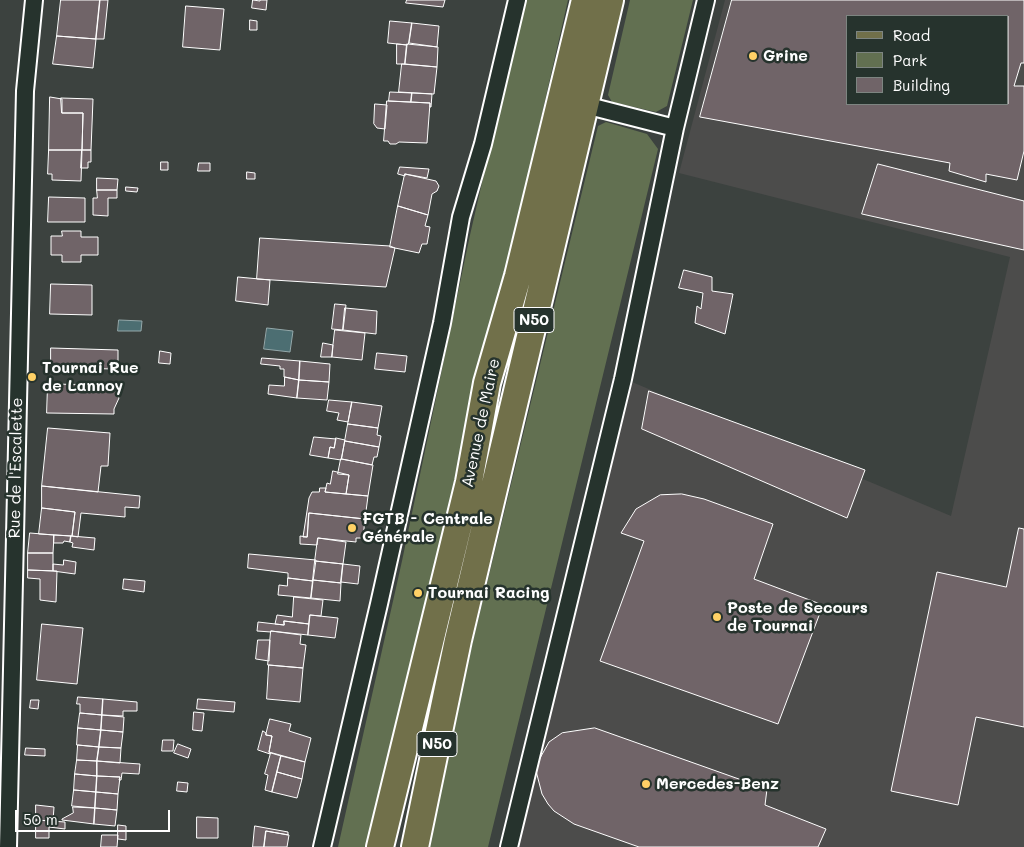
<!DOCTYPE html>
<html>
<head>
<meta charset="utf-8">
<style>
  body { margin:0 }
  #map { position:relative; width:1024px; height:847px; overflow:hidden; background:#3c423f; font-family:Mali,sans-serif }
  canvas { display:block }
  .legend { position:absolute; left:846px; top:15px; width:162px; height:90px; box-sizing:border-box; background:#26332d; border:1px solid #7d8581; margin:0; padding:6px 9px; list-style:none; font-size:15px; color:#fff }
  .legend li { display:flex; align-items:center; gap:10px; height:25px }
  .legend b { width:25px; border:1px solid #7d8581 }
  .scale { position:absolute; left:15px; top:810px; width:155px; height:22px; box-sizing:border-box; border:2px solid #fff; border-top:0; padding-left:6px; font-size:15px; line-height:18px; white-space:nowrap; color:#fff; -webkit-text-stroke:4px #26332d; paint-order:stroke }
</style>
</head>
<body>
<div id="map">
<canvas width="1024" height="847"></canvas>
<ul class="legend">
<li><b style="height:6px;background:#71704a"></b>Road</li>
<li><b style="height:14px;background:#627051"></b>Park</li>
<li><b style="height:14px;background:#706468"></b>Building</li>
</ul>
<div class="scale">50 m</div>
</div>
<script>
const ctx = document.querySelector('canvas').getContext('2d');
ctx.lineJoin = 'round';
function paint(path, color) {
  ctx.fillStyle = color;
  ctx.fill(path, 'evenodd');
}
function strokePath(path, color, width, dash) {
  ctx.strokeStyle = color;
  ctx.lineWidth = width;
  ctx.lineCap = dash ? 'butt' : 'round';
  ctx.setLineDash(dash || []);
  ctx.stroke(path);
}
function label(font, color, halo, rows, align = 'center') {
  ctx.font = font + ' Mali,sans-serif';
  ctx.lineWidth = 5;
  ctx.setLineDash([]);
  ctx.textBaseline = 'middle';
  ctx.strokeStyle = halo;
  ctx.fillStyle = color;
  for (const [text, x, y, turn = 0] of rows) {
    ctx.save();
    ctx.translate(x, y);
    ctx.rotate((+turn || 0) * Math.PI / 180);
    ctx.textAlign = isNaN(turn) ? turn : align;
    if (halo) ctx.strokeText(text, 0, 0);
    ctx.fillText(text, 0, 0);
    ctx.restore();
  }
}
paint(new Path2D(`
  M725,0H1024V847H518L632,382L951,516L1010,257L679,173ZM848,16H1008V104H848Z`), '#4c4c4b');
paint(new Path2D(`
  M524,0H568L452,507L369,847H338L402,561L470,235Z
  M630,0H693L667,106L656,112L612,102L608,95Z
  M606,122L647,134L658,149L488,847H423L598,126Z`), '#627051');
const water = new Path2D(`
  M119,320L142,321L141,331H118Z
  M267,328L293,331L290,352L264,349Z`);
paint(water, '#4c6e72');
strokePath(water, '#94a8aa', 1);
const building = new Path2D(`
  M61,0H100L96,39L57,36Z
  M100,0H108L104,39H96Z
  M253,0L260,1V0H267L266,10L252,8Z
  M407,0H445L443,7L406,3Z
  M732,0H1024V63H1021L1014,86H1024V151L1017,180L986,174V182L949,171L950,163L700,117ZM848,16H1008V104H848Z
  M186,6L224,9L220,50L183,47Z
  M250,20L257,21V30H250Z
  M390,21L412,23L409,43L407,45L388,43Z
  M412,23L439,26L437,47L409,43Z
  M57,36L96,39L93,68L53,64Z
  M397,44L407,45L405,64H397Z
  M407,44L438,47L437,67L405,64Z
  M402,64L437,67L434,94L399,92Z
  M390,92L412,93L411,102L389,101Z
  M412,93L432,94L431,107H430V103L411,102Z
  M50,97L62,99V113H83L82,150H49Z
  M61,98L93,99L91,150H82L83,113H62Z
  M387,101L430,103L427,143L399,142L396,144H390L388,141H384Z
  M375,104L387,105L385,129L377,128L374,124Z
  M49,150H82L81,181L52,180V174H48Z
  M82,150H91V162H88V168H81Z
  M161,162H168V170H161Z
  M199,163H210V171H198Z
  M878,164L1024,201V250L862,214Z
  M400,167L429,169L427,178L405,174V176L398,174Z
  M247,172L255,173V179H247Z
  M405,174L436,181L439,186L437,191L432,194L428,215L398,206Z
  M97,178L118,179L117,190H97Z
  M126,187L138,188L137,192L126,191Z
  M97,190H117V198H108V216L93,215V198H97Z
  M49,197L85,198V222H48Z
  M398,206L428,215L425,226L430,227L427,244H422L419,253L390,247Z
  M62,231H81V237H98V255H81V262H62V255H51V236H62Z
  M260,238L390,246L395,248L386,287L257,279Z
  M684,270L712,277V291L733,294L725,334L695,323L697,306L701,309L703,293L679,288Z
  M238,277L270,280L268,305L236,301Z
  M51,284L92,285V315L50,314Z
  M335,304L346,305L343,330L332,329Z
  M345,308L377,311L376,334L343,330Z
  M335,330L365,333L362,360L332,357Z
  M323,343L333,345L332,357H321Z
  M51,348L118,350V369L51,368Z
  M160,351L171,353L170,364L159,363Z
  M377,353L407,356L405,372L375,369Z
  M262,358L300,361L299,380L284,377V369H280V366L261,364Z
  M300,361L330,364L329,382L299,380Z
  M285,377L299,380L297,398L268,394L269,385L284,386Z
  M299,380L329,382L327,400L297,398Z
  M48,384L114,385V390L119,398L114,409V414L47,413Z
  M649,391L865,470L847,518L642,429Z
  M329,400L352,402L348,422L337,420L339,413L327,411Z
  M352,402L382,406L378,428L348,424Z
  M348,424L378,428L377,435L381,436L379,447L345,441Z
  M48,428L110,433L108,466H101L98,492L42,486Z
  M314,437L336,439L334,448L330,447L328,458L310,455Z
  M336,438L345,440L341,460L328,458L330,447L334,448Z
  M345,441L379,447L377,457H374L372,465L342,459Z
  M341,459L373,465L368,496L346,494L349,475L338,474Z
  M333,471L349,475L346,494L325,492L327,483L330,484Z
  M42,486L140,496L139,508L125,507V517L81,513L78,537L72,536L75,512L42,508Z
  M320,488H326L325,492L368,496L365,519L309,513L307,537H303L309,498L312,492H319Z
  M682,494L704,499L773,524L754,579L823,605L778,724L600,661L644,541L621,533L636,509L660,495Z
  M42,508L75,512L72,536L39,534Z
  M309,513L365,519L363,538H356V542L318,538L317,545L300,544V536L307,537Z
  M1019,528L1024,529V727L976,717L958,805L891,791L937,572L1006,587Z
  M30,533L54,535L53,553H28Z
  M54,535L71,536L70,542L64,541L63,543H54Z
  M71,536L95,538L94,550L72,547L73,543L70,542Z
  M318,538L346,542L343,564L315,561Z
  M28,553H53V571L28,570Z
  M249,554L316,560L313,581L288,578V573L248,568Z
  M64,560L76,562L75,574L53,571V564L63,565Z
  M315,561L343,564L341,583L313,580Z
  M343,564L360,566L358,584L341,582Z
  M28,570L57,571L56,602L40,600V579L28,578Z
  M288,578L313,581L311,598L278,595L279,585L287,586Z
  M124,579L145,581L144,592L123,589Z
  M313,580L341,583L340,601L311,598Z
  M294,597L323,600L321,616L310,615L309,624L284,621V625L275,624L277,615L292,617Z
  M310,615L338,618L335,638L308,635Z
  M284,621L309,624L308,635L271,631V632L257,631L258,622L284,625Z
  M42,624L83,628L77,684L37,680Z
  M271,631L301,635L300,644L306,645L303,668L268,665Z
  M258,640H270L269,661L256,659Z
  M269,665L303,668L300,702L267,699Z
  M78,697L103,699L102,715L80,713V704H77Z
  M103,699L137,702V711H123V716L102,715Z
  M198,699L235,702L234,712L197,709Z
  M31,700H39L38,709L30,708Z
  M194,712L204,713L202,731L193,730Z
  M80,713L102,715L101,730L78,728Z
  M102,715L124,717L123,732L101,730Z
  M270,719L291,724L289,731L311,738L305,762L269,752L272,736L266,735Z
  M78,728L101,730L99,747L77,745Z
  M595,728L767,789L765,805L826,829L818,847H639L574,824L554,811L548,804L542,794L535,767L549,742L562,733Z
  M101,730L123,732L121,748L99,747Z
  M263,731L266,733V735L272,736L269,752L270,754L258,750Z
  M163,740H174L173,751H162Z
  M178,744L191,749L188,758L174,753Z
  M78,745L99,747L97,761L77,760Z
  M99,747L121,748L120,763L97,761Z
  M26,748L45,749V756L25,755Z
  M271,753L281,756L272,792L265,790L268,775L265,774Z
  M281,756L305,762L302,779L277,772Z
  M77,760L97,761V776L75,774Z
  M97,761L140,764L139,774L122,773L121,780H119L120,777L97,776Z
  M277,772L302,779L297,798L272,792Z
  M75,774L97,776L96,792L74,790Z
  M97,776L120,777L118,794L96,792Z
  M178,782L188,783L187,792L177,791Z
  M74,790L96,792L95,808L72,806Z
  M96,792L118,794L117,810L95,808Z
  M36,805L54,807L53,821L36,820Z
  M73,807L95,808L94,824L62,820V819L73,813Z
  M95,808L117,810L115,826L94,824Z
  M197,817L218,818V838H197Z
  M36,820L65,822V829L49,827V838H36Z
  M118,825L126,826V840L118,839Z
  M255,826L288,832V835L266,831L264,847H253Z
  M266,831L289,835L287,847H264Z
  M102,835H118L117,847H101Z`);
paint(building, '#706468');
strokePath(building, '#fff', 1);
const street = new Path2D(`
  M585,105L675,128
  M8,847L25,91L34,0
  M322,847L379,604L442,323L461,217L483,144L517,0
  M509,847L623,379L675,128L706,0`);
const primary = new Path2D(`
  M380,847L469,482L487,383L518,276L585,0
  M415,847L458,640L610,0`);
strokePath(street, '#fff', 20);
strokePath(primary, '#fff', 30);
strokePath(street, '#26332d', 16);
strokePath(primary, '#71704a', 26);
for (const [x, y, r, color] of [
  [753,56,5,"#ffd166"],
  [32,377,5,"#ffd166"],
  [352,528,5,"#ffd166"],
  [418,593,5,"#ffd166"],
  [717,617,5,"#ffd166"],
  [646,784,5,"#ffd166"]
]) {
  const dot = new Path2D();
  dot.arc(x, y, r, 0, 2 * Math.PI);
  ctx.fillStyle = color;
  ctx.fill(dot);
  strokePath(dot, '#26332d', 2);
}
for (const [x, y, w] of [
  [534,320,40],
  [437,744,40]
]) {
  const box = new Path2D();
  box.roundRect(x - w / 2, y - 12.5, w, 25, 4);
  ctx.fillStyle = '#26332d';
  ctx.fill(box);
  strokePath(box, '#fff', 1);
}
label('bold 15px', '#fff', null, [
  ["N50",534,320],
  ["N50",437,744]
]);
label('bold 16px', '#fff', '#26332d', [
  ["Grine",763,56],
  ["Tournai Rue",42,368],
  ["de Lannoy",42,386],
  ["FGTB - Centrale",362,519],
  ["Générale",362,537],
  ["Tournai Racing",428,593],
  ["Poste de Secours",727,608],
  ["de Tournai",727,626],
  ["Mercedes-Benz",656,784]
], 'left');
label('16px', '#fff', '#26332d', [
  ["Avenue de Maire",481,423,-78],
  ["Rue de l'Escalette",16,468,-89]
]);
</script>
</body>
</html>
